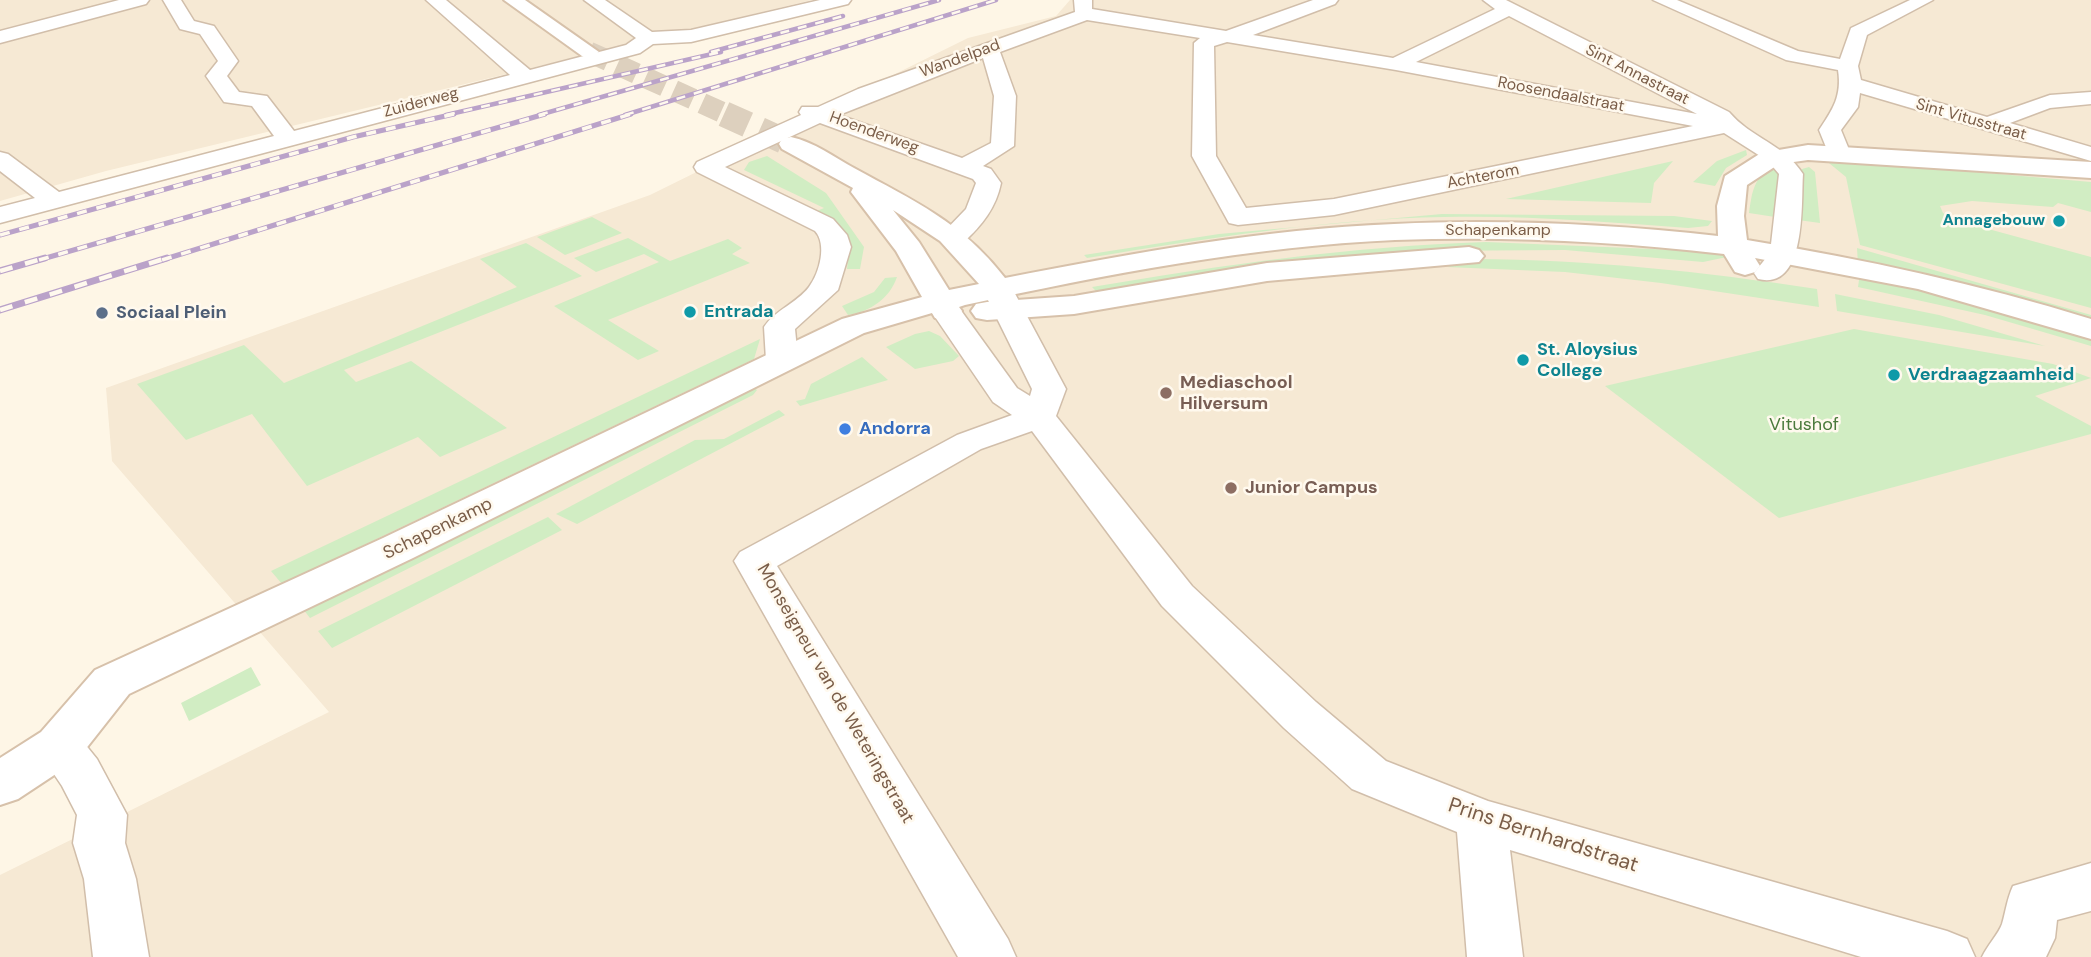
<!DOCTYPE html>
<html>
<head>
<meta charset="utf-8">
<style>
  body { margin:0 }
  canvas { display:block; background:#fef6e6 }
</style>
</head>
<body>
<canvas width="2091" height="957"></canvas>
<script>
const ctx = document.querySelector('canvas').getContext('2d');
ctx.lineJoin = 'round';
function paint(path, color) {
  ctx.fillStyle = color;
  ctx.fill(path, 'evenodd');
}
function strokePath(path, color, width, dash) {
  ctx.strokeStyle = color;
  ctx.lineWidth = width;
  ctx.lineCap = dash ? 'butt' : 'round';
  ctx.setLineDash(dash || []);
  ctx.stroke(path);
}
function label(font, color, halo, rows, align = 'center') {
  ctx.font = font + ' "DM Sans",sans-serif';
  ctx.lineWidth = 5;
  ctx.setLineDash([]);
  ctx.textBaseline = 'middle';
  ctx.strokeStyle = halo;
  ctx.fillStyle = color;
  for (const [text, x, y, turn = 0] of rows) {
    ctx.save();
    ctx.translate(x, y);
    ctx.rotate((+turn || 0) * Math.PI / 180);
    ctx.textAlign = isNaN(turn) ? turn : align;
    if (halo) ctx.strokeText(text, 0, 0);
    ctx.fillText(text, 0, 0);
    ctx.restore();
  }
}
paint(new Path2D(`
  M0,0H812L106,171L0,201Z
  M1070,0H2091V957H0V875L329,712L112,461L106,388L650,195L968,38L1056,16Z`), '#f6e9d4');
paint(new Path2D(`
  M1746,150L1747,155L1726,168L1715,186L1693,182L1717,161Z
  M767,156L826,193L864,247L860,269H847L849,251L817,211L824,208L744,170L749,162Z
  M1673,161L1654,183L1651,203L1506,199Z
  M1829,163L1883,164L2091,182V212L2058,203L2053,207L1972,201L1940,206L1943,213L1959,221L2091,257V308L1860,245L1846,177Z
  M1809,167L1815,172L1820,223L1798,220L1802,169Z
  M1774,169L1782,170L1775,217L1749,213C1752,194 1753,175 1774,169Z
  M1442,214L1674,216L1712,221L1708,226L1688,228C1607,222 1526,215 1444,217C1324,219 1205,239 1087,258L1084,255L1219,234Z
  M592,217L622,233L565,255L537,237Z
  M628,238L670,261L728,239L742,248L732,254L750,263L608,320L659,351L638,360L554,306L659,262L644,254L596,272L574,258Z
  M1486,242L1724,252L1727,257L1703,262L1565,250L1421,251L1099,294L1092,287C1223,265 1353,246 1486,242Z
  M526,243L582,276L344,370L356,382L411,361L507,428L440,457L418,437L307,486L252,414L186,440L137,384L244,345L284,383L517,287L480,259Z
  M1857,248L2091,315V325L1858,265Z
  M1473,259C1593,260 1698,271 1817,289L1819,307L1661,283L1565,272L1447,267Z
  M1860,273L2091,334V346L1985,315L1858,287Z
  M897,277C890,298 870,312 848,315L842,306L874,292L885,278Z
  M1835,294L1939,315L2045,346L1837,311Z
  M1854,329L2053,364L2091,378L2035,396L2091,426V434L1779,518L1605,386Z
  M929,331L940,336L959,356L953,361L915,369L886,347L915,334Z
  M760,339L754,359L282,584L271,571Z
  M862,357L888,380L800,406L796,401L805,399L811,384Z
  M753,387L757,390L753,395L310,618L303,609Z
  M779,410L785,415L577,524L556,514L695,440L724,439Z
  M548,517L562,530L332,648L318,631Z
  M251,667L261,685L189,721L181,703Z`), '#d1edc3');
strokePath(new Path2D(`
  M589,52L728,115`), '#ddd0be', 21, [21, 10]);
strokePath(new Path2D(`
  M724,114L791,144`), '#ddd0be', 26, [26, 13]);
const minor = new Path2D(`
  M119,0H149L146,4L0,43V31Z
  M163,0H181L194,21L214,26L238,61L227,76L239,92L267,96L294,131L510,75L426,0H446L530,70L626,45L636,38L584,0H605L652,32L691,30L820,0H851L848,4L691,42L653,44L640,53L0,223V207L35,198L0,171V152L8,154L59,192L274,136L252,106L224,102L206,76L218,61L200,34L180,29Z
  M1074,0H1092V9L1226,31L1313,0H1338L1335,4L1253,35L1393,58L1495,9L1483,0H1506L1729,112C1752,139 1783,143 1803,174C1801,204 1807,291 1758,279L1754,273L1770,253L1779,174L1768,161L1724,133L1334,215L1238,225L1229,223L1192,156L1194,43L1200,38L1087,20L1000,52L1016,96L1014,146L983,166L991,169L1001,183C996,208 982,225 964,242H944L940,236L966,209L976,183L973,179L820,123L725,167L833,219L847,235L851,247L838,290L795,329L798,360L793,367L782,370L771,367L766,360L764,327C775,310 797,303 809,287C820,272 827,244 815,231L697,172L694,167L697,162L801,115L799,112L802,107H818L858,89L1075,12ZM1509,16L1697,114L1416,62ZM1227,42L1396,70L1693,126L1334,199L1246,208L1216,156L1214,46ZM983,58L994,96L991,143L962,158L839,115Z
  M1653,0H1677L1798,51L1840,59L1851,28L1910,0H1933L1867,35L1858,66L1861,80L1987,117L2050,95L2091,92V104L2050,108L2010,123L2091,147V161L1860,93L1858,107L1841,130L1850,152L1846,157H1830L1819,130C1833,109 1842,96 1838,70L1786,60Z
  M997,279L1007,282L1012,288L1066,389L1056,416L1192,586L1316,702L1386,761L1488,801L1947,931L1967,939L1975,957H1861L1510,850L1523,957H1467L1457,832L1352,789L1284,728L1162,606L1032,431L981,449L777,566L1008,939L1016,957H958L734,561L740,552L957,435L1012,415L993,402L931,311L935,305L946,302L957,305L1017,388L1030,396L1032,389L982,288L987,282Z
  M59,727L76,733L97,759L127,815L125,843L136,879L149,957H93L84,879L73,843L77,815L62,786L35,746L42,733Z
  M2091,863V911L2057,920L2055,938L2046,957H1982C1987,946 1999,933 2002,924C2006,910 2007,899 2013,886Z`);
const secondary = new Path2D(`
  M504,0H525L599,52L589,58L582,56Z
  M791,137C814,142 834,157 854,168C914,201 962,222 1005,278C1133,253 1264,229 1394,224C1502,219 1610,224 1718,236L1717,206L1725,176L1761,153L1808,145L2091,162V178L1808,160L1779,164L1747,185L1744,216L1747,240C1864,259 1978,284 2091,319V339L1918,289L1755,258L1760,266L1755,272L1745,275L1735,272L1724,254C1614,241 1505,236 1395,240C1254,246 1102,275 965,305L959,307L962,311L957,318L946,320L935,318L932,313L864,333L413,558L129,694L77,760L18,799L0,805V758L41,732L95,670L383,538L842,319L922,297L896,251L851,192L853,188L782,149L779,144L782,139ZM893,210L940,241L979,284L949,290L919,242Z
  M1469,247L1479,250L1484,256L1479,262L1267,281L1074,314L987,320L976,318L971,311L976,304L987,302L1074,296L1267,263Z`);
strokePath(minor, '#d1beaa', 3);
strokePath(secondary, '#d7c1aa', 4);
paint(minor, '#fff');
paint(secondary, '#fff');
const railFar2 = new Path2D(`
  M711,52L843,16
  M446,115L721,52
  M539,115L939,0
  M625,115L996,0`);
const railFar1 = new Path2D(`
  M0,235L353,137L454,114
  M39,260L545,114
  M162,260L631,114`);
const rail = new Path2D(`
  M0,271L45,258
  M0,310L167,258`);
strokePath(railFar2, '#baa2c9', 4.5);
strokePath(railFar1, '#baa2c9', 5);
strokePath(rail, '#baa2c9', 7);
strokePath(railFar2, '#fff9ee', 2.5, [9]);
strokePath(railFar1, '#fff9ee', 3.5, [10]);
strokePath(rail, '#fff9ee', 4.5, [13]);
for (const [x, y, r, color] of [
  [2059,221,7,"#0f9aa8"],
  [690,312,7,"#0f9aa8"],
  [102,313,7,"#5c6f8a"],
  [1523,360,7,"#0f9aa8"],
  [1894,375,7,"#0f9aa8"],
  [1166,393,7,"#8d6e63"],
  [845,429,7,"#3f7fe0"],
  [1231,488,7,"#8d6e63"]
]) {
  const dot = new Path2D();
  dot.arc(x, y, r, 0, 2 * Math.PI);
  ctx.fillStyle = color;
  ctx.fill(dot);
  strokePath(dot, '#fff9ee', 2.5);
}
label('16px', '#7a5d48', '#fff9ee', [
  ["Wandelpad",960,59,-20],
  ["Sint Annastraat",1637,75,27],
  ["Roosendaalstraat",1561,95,11],
  ["Zuiderweg",421,103,-15],
  ["Sint Vitusstraat",1971,120,16],
  ["Hoenderweg",874,133,20],
  ["Achterom",1483,177,-11],
  ["Schapenkamp",1498,231]
]);
label('bold 16px', '#0d838f', '#fff9ee', [
  ["Annagebouw",2045,221]
], 'right');
label('bold 18px', '#0d838f', '#fff9ee', [
  ["Entrada",704,312],
  ["St. Aloysius",1537,350],
  ["College",1537,371],
  ["Verdraagzaamheid",1908,375]
], 'left');
label('bold 18px', '#4e5e75', '#fff9ee', [
  ["Sociaal Plein",116,313]
], 'left');
label('bold 18px', '#785e54', '#fff9ee', [
  ["Mediaschool",1180,383],
  ["Hilversum",1180,404],
  ["Junior Campus",1245,488]
], 'left');
label('18px', '#4b7a3c', '#fff9ee', [
  ["Vitushof",1804,425]
]);
label('bold 18px', '#366cbe', '#fff9ee', [
  ["Andorra",859,429]
], 'left');
label('18px', '#7a5d48', '#fff9ee', [
  ["Schapenkamp",438,529,-26],
  ["Monseigneur van de Weteringstraat",835,694,60]
]);
label('21px', '#7a5d48', '#fff9ee', [
  ["Prins Bernhardstraat",1543,836,18]
]);
</script>
</body>
</html>
